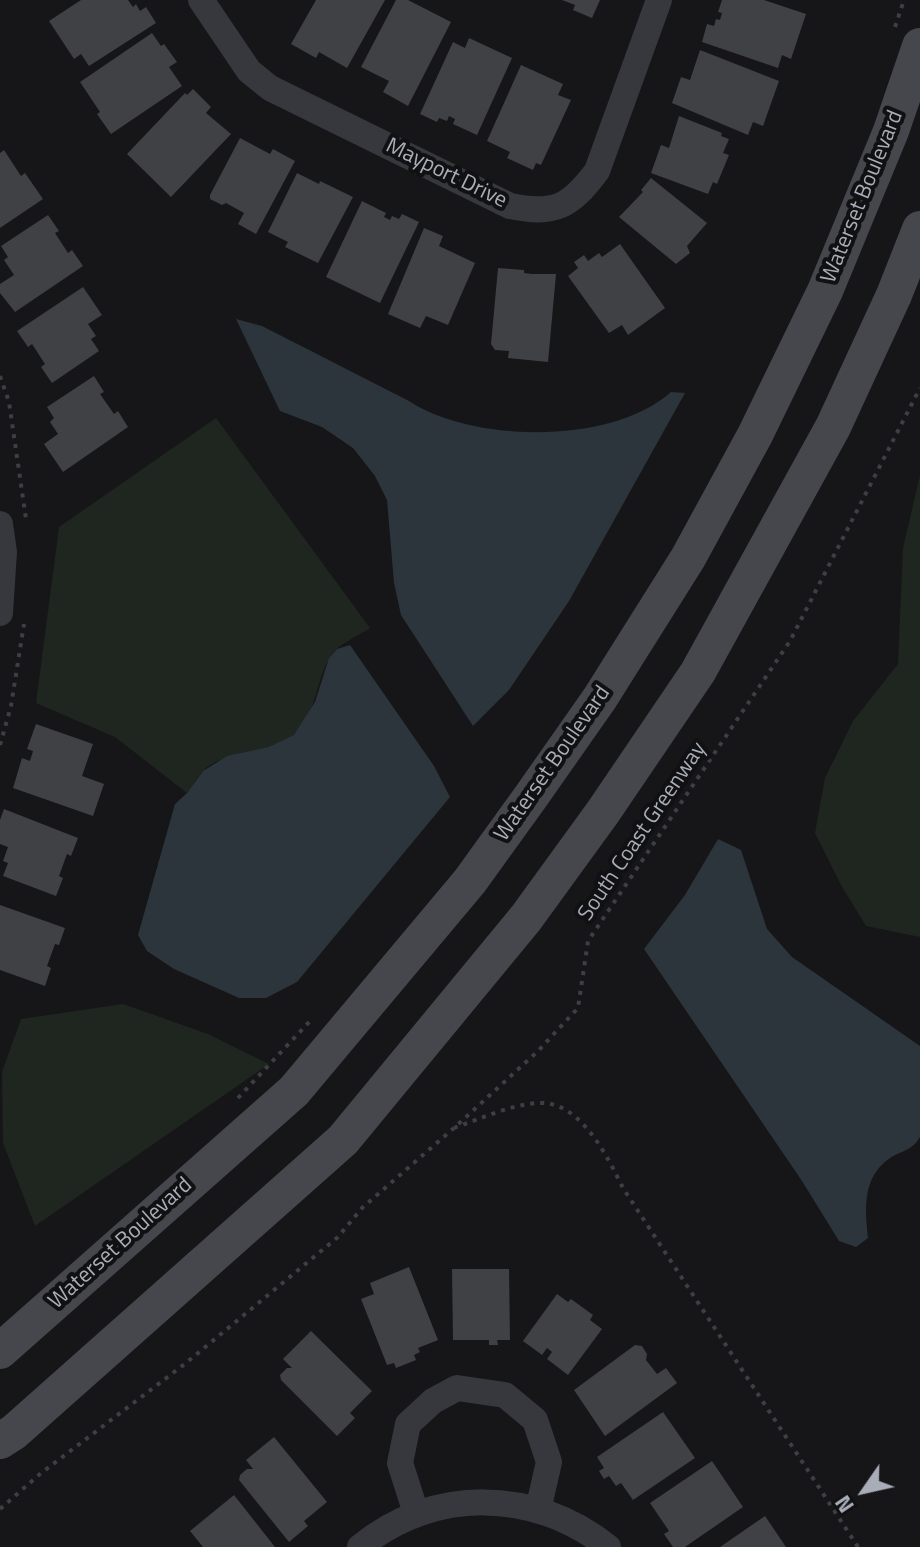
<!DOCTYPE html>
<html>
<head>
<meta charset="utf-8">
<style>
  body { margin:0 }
  #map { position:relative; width:920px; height:1547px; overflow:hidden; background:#161618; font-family:"Titillium Web",sans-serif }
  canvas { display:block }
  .north { position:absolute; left:824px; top:1451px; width:80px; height:80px; -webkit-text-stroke:6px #111113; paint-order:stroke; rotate:236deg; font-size:22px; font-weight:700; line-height:32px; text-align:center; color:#a8adb8 }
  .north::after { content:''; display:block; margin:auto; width:28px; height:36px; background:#a8adb8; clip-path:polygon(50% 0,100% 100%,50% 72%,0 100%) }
</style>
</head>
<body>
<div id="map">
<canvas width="920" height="1547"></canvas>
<div class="north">N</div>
</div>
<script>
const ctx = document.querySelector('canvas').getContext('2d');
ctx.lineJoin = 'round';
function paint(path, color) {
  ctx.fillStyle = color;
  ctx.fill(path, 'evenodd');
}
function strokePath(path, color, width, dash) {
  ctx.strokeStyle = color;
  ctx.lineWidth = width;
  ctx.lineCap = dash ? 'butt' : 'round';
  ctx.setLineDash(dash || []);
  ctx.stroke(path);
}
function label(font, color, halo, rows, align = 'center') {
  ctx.font = font + ' "Titillium Web",sans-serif';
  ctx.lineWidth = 8;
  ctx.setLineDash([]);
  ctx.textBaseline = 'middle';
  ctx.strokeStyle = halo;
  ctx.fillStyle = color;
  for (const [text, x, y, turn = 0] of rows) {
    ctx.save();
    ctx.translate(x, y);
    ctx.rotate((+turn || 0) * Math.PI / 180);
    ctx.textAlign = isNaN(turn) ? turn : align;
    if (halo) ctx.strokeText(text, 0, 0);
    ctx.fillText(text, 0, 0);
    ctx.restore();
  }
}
paint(new Path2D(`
  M216,418L370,628C358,636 338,644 330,657C315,681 317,716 293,736C267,757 225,747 201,773C196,779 192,787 187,793L115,737L36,703L59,527Z
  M920,475V937L866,926L841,885L815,833L825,778L853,721L898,664L903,548Z
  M123,1004L208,1034L269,1064L35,1226L3,1143L2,1072L21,1019Z`), '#1e261f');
paint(new Path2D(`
  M236,319L262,326L409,401C473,443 612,445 671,392L685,393L569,601L509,690L473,726L401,615L394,583L387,500L375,476L353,448L322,427L280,411Z
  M350,645L434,766L450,797L297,982L266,998H239L174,969L147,951L138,935L175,804L187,793L203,771L227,756L269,747L294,735L315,702L329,658L337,649Z
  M718,839L741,850L767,929L792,957L920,1046V1137C913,1150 901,1151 890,1158C862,1177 865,1209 868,1238L856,1247L839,1241L802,1181L644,949L685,895Z`), '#2c353c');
paint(new Path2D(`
  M81,0H128L133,7L136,4L140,11L146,7L156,23L89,66L81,54L74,59L49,21Z
  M316,0H385L347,68L319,52L316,58L291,44Z
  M396,0H408L451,22L408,106L383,92L389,81L361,67Z
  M562,0H600L592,18L573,10L575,5Z
  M722,0H764L806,14L791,59L782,55L778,68L702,42L707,24L714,26L716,19L720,20L722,13L718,12Z
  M152,33L161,46L164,44L177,62L169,67L182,86L111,134L97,114L100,112L80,82Z
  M469,38L512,58L477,135L453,124L455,119L449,116L447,121L439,118L437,122L420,114L453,42L465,48Z
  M700,50L779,81L763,126L753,122L748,135L672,103L681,77L690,80Z
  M521,65L563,84L558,95L571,100L541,165L536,163L533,170L507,158L510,152L487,141Z
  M193,89L211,107L206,113L231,134L171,197L127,154L185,93L187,95Z
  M679,116L722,133L721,136L729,139L723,153L729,155L717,184L713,182L708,194L651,173L661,145L669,148Z
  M240,138L270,154L273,149L295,161L256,234L238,224L244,213L226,203L222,205L210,199V195Z
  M4,150L21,176L25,173L43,199L0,228V153Z
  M297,173L319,184L320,181L353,197L318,263L285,247L288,242L268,232Z
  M651,178L707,223L687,246L690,253L676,264L619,217L643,192L641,190Z
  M362,201L386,213L384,217L390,220L392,216L399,219L402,214L419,222L380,303L326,277Z
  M48,215L59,231L55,233L68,253L72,250L83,266L15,312L0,293V284L14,275L4,260L8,257L1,246Z
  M424,228L443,236L439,246L475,263L448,325L426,316L420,328L388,314Z
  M620,244L665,308L628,335L622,325L609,333L568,276L578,268L574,262L584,255L588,261L599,253L602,257Z
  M498,268L524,270V273L532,274H556L548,362L508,358L509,351L495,350L491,344Z
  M83,287L102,315L88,324L96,336L91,339L99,351L52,383L41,367L45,364L32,344L28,347L17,331Z
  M94,376L104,392L100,394L114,414L118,411L128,427L63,472L44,444L58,434L50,422L54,418L47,407Z
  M36,724L93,744L82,776L104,784L93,816L13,788L22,758L30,761L33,751L27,749Z
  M4,809L78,838L71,856L67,854L59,876L63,878L56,896L3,876L8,863L3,861L8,847L0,844V820Z
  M0,905L65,928L59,945L55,944L47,966L51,968L45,986L0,970Z
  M409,1267L438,1340L418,1348L420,1352L414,1355L416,1360L396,1368L394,1363L387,1365L361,1299L374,1294L370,1283Z
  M452,1269H509L510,1340H497L498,1345H489V1340H453Z
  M557,1294L568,1302L571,1299L593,1315L590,1320L602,1329L568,1375L547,1359L552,1352L547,1348L542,1355L523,1341Z
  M311,1331L372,1391L350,1413L355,1418L337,1436L281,1380L280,1375L287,1368H292L283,1359Z
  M635,1345L642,1346L647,1354L646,1360L657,1374L666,1368L677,1383L605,1436L574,1390Z
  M663,1412L695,1458L633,1500L621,1483L616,1486L609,1476L604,1479L599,1471L604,1468L597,1457Z
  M274,1437L327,1502L304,1521L308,1526L289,1542L239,1480L240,1475L247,1469H253L246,1460Z
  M712,1461L743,1507L685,1547H673L664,1534L669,1531L650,1503Z
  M234,1495L275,1547H203L190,1531Z
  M765,1516L786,1547H720Z`), '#404145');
strokePath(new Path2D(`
  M895,27L904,0
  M0,376L9,402L26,519
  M0,745L11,706L24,624
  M238,1098L311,1020
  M0,1509L40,1474L186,1363L338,1237L362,1208L454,1128
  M858,1547L623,1188C609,1160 586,1112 551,1104C525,1098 480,1119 454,1128L538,1051L578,1008L588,941L790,641L920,388`), '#3d3f44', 4, [4, 6]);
strokePath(new Path2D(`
  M201,0L249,71L270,88L510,206C555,215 570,207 597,171L659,0
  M0,524L4,552L0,613
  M416,1513L400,1463L408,1424L433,1401L457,1388L505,1395L535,1420L549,1462L538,1510
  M360,1547C432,1487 535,1488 608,1547`), '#37383d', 26);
strokePath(new Path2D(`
  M0,1351L294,1091L470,881L532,795L600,698L688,558L755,435L825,291L891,131L920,46
  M0,1441L14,1432L343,1140L526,918L603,812L698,672L833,427L894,295L920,229`), '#45474d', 36);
label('22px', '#a8adb8', '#111113', [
  ["Mayport Drive",446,174,26],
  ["Waterset Boulevard",863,197,-68],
  ["Waterset Boulevard",553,764,-55],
  ["South Coast Greenway",643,832,-56],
  ["Waterset Boulevard",121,1244,-42]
]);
</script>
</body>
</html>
